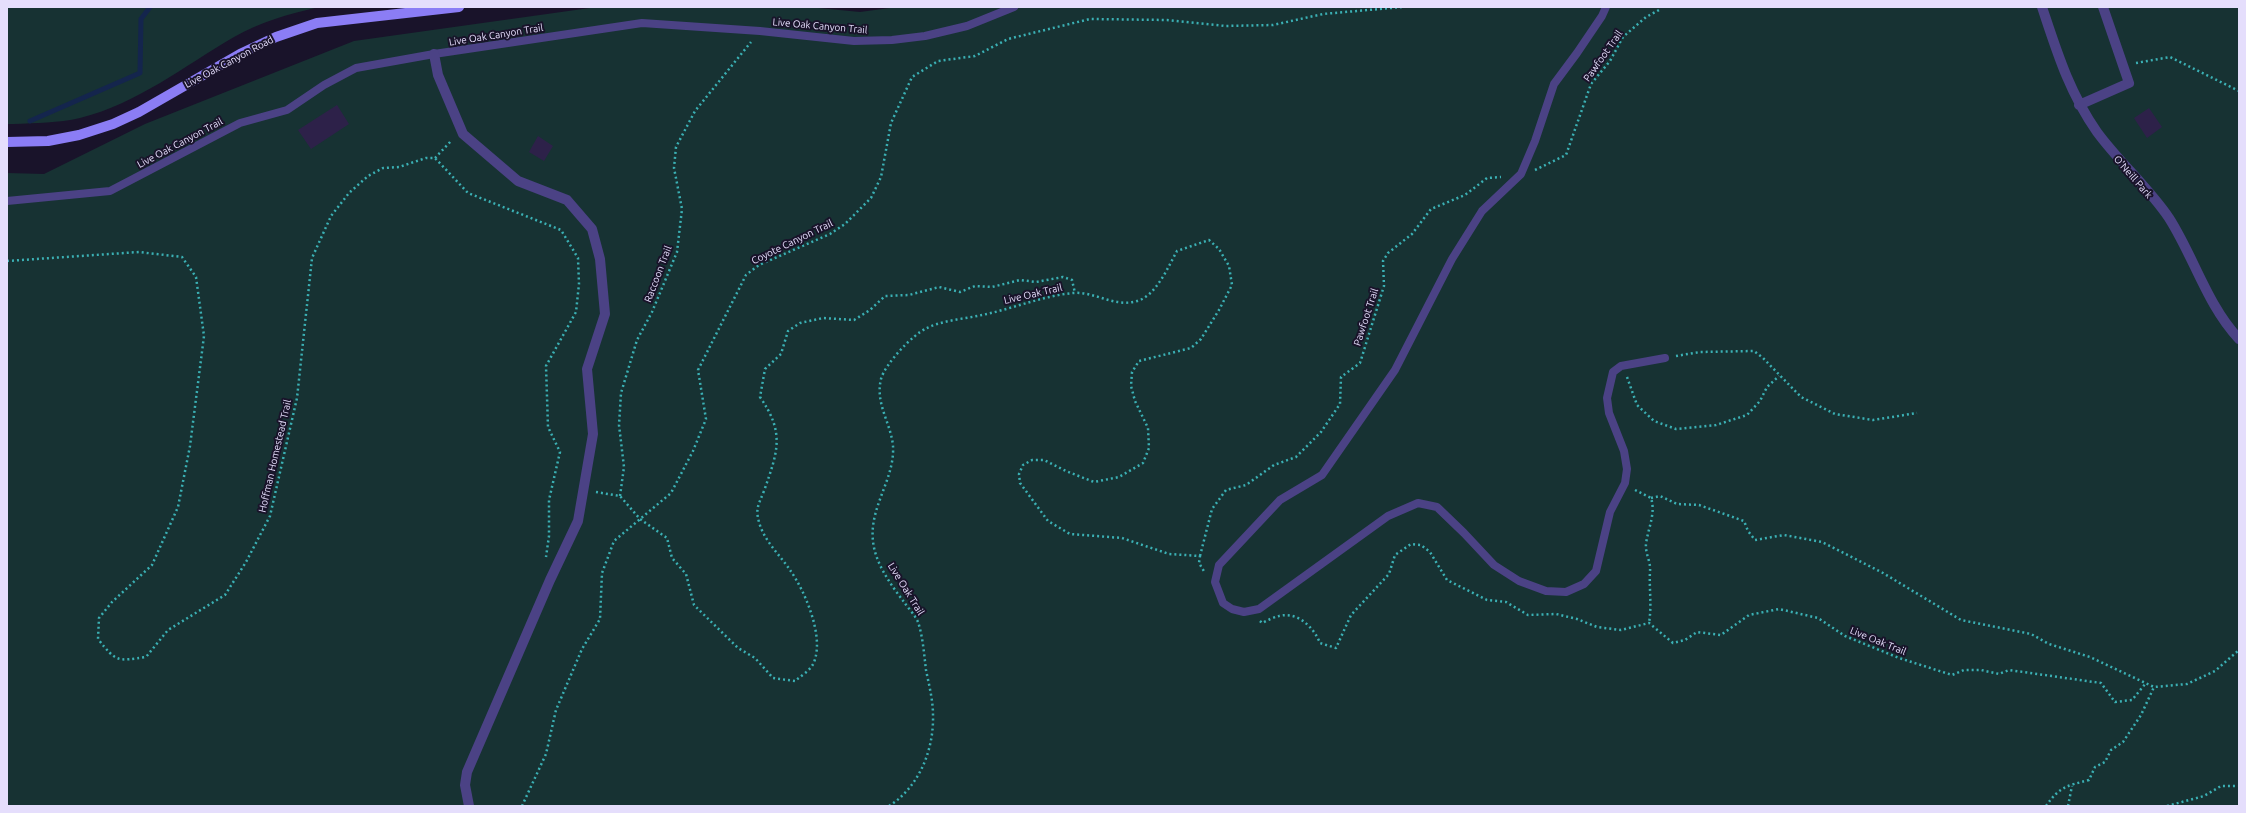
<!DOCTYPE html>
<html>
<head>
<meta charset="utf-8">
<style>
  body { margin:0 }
  #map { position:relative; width:2246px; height:813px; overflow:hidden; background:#19132a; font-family:Ubuntu,sans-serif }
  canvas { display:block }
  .frame { position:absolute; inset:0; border:8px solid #e5defc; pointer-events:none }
</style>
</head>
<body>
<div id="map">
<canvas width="2246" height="813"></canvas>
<div class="frame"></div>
</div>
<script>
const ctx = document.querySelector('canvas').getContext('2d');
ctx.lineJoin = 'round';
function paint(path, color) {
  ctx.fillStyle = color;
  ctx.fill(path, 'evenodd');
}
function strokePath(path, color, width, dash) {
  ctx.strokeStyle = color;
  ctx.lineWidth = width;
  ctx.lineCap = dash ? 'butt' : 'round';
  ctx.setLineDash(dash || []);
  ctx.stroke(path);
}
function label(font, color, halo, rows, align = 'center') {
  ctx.font = font + ' Ubuntu,sans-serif';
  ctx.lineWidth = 4;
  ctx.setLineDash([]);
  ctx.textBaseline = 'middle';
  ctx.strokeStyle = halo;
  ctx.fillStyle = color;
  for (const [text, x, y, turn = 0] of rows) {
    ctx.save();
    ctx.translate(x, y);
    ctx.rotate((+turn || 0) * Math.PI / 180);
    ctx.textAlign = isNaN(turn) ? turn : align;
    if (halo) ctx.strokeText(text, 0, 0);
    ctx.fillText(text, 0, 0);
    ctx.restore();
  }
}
paint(new Path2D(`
  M7,7H319C289,14 260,22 234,37C184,66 137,104 80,118C58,123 36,123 13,124H7Z
  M597,7H808L860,12L897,7H2239V806H7V173L44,174L145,124L354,41Z`), '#173233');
strokePath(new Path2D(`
  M30,121L140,73L141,19L150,7`), '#14254d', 5);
paint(new Path2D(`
  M337,105L349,124L311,149L298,130Z
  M2149,108L2162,127L2147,138L2134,118Z
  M538,136L553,146L544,161L529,152Z`), '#2d2149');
strokePath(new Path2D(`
  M2136,63L2170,57L2239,91
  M435,158L452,140
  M1535,170L1566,155L1591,84L1610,61L1623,37L1646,17L1659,10V7
  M7,261L139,252L182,257L196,277L204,336L190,446L178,507L152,565L112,602L99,618L98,639C117,663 117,661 146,657L168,630L225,595L246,562L270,516L297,398L312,258L331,216L349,193L368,176L383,168L399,167L426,158H435L468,193L561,230L578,258L579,284L576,312L546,366L548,427L560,452L549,500V536L546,557
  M1676,356L1700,352L1754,351L1763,358L1801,397L1835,414L1873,420L1917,413
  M1627,377L1637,405L1654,421L1676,429L1716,425L1747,415L1760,401L1767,387L1779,376
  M1635,490L1651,498C1656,514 1648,528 1646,544C1645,553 1651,562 1650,571C1649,589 1652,605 1649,623
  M596,492L620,496L640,519L667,538L672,558L686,574L694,605L738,648L755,658L773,678L795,681C802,675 813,669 815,659C823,634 805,591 790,570C780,555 764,541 759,522C755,508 759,504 764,491C778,451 785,433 760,397L765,369L781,354L788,331L800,323L823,318L854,320L870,310L885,296L909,295L939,287L960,292L975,286L992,287L1020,280L1036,282L1063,277L1072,280L1075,293
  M620,496L624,467L619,425L621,393L637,340L652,312L677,252L682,209L674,168L676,147L695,111L751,42
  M1651,498L1660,496L1677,504L1699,505L1744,521L1748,531L1755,540L1784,535L1822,542L1883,573L1961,620L2031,634L2049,644L2090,657L2154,687L2187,684L2215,671L2239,650
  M1200,556L1212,509L1226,490L1246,485L1274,465L1296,457L1321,432L1340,404L1341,377L1360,363L1384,286L1383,261L1388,253L1412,234L1431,209L1465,195L1487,178L1501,177
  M1260,621L1262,623C1268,620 1274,617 1279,616C1298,611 1314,628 1320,643L1336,648L1351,615L1389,574L1395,555L1411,544L1421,545L1430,552L1447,580L1487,600L1506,602L1528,615L1556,614L1577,619L1597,627L1621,630L1649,623L1673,643L1685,640L1697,632L1721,635L1749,615L1779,609L1818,618L1845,636L1899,658L1952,675L1964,670H1981L1999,674L2009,670L2101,683L2115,702L2132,700L2146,683
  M522,806L546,754L556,710L582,649L600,619L602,573L614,541L671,493L693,451L706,419L698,370L746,275L759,265L830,234L845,224L871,198L881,177L891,123L912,77L938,61L975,56L1008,39L1090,19L1167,20L1225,26L1273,25L1323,14L1402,7
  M889,806C919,787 934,750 933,715C933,700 929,685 926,670C924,654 923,637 918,622C915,615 908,608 904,602C891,585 875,563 873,541C869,507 895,479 893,446C891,423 875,404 881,379C885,364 913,334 927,328C944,320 964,319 982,315C1012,309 1042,296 1073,293C1094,291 1115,308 1137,301C1156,296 1168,267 1177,251L1209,240L1219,249L1229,266L1232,285L1219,310L1201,339L1191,348L1139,361L1132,372L1131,386L1135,401L1148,428L1149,448L1143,463L1119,477L1094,482L1066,471L1044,460H1032L1023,465L1019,474L1020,483L1048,521L1070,534L1122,538L1169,554L1200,556L1199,563L1205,573
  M2046,806C2060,786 2067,786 2089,780L2095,767L2105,762L2111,750L2123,742L2141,715L2154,687
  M2068,806L2072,786
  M2167,806L2204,796L2221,786H2239`), '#3bb0b4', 2.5, [2, 3]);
strokePath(new Path2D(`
  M1606,7L1602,16L1577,53L1554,84L1535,141L1521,174L1482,211L1452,259L1395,370L1322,475L1280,500L1219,565L1215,582L1223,603L1232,609L1244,612L1259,609L1388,516L1418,503L1437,507L1464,533L1494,565L1519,581L1546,591L1566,592L1584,584L1596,571L1610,512L1625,483L1627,469L1624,451L1609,413L1607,398L1613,372L1621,366L1665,358
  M7,201L110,191L240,123L287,110L324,85L356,68L434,54L642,23L760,31L854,41L892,40L925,36L967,26L1014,7`), '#4b4285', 8);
strokePath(new Path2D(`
  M2042,7C2057,52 2069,92 2097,132C2119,162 2148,187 2169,218C2194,257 2207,305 2239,339
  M434,54L438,75L463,134L518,181L567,200L592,229L600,259L605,314L587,369L593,434L578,521L550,580L467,772L465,785L469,806
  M2079,105L2129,83L2103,7`), '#4b4285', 10);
strokePath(new Path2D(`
  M7,142L48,141L79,135L113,124L139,112L240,54L276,37L317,23L459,7`), '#8b7df5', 10);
label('10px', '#e5defc', '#19132a', [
  ["Live Oak Canyon Trail",820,26,5],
  ["Live Oak Canyon Trail",496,35,-9],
  ["Pawfoot Trail",1603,56,-55],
  ["Live Oak Canyon Road",229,62,-28],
  ["Live Oak Canyon Trail",180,143,-28],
  ["O'Neill Park",2133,177,49],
  ["Coyote Canyon Trail",792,242,-26],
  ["Raccoon Trail",658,274,-69],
  ["Live Oak Trail",1033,294,-13],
  ["Pawfoot Trail",1366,317,-72],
  ["Hoffman Homestead Trail",275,456,-77],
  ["Live Oak Trail",906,589,58],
  ["Live Oak Trail",1878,641,22]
]);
</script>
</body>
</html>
